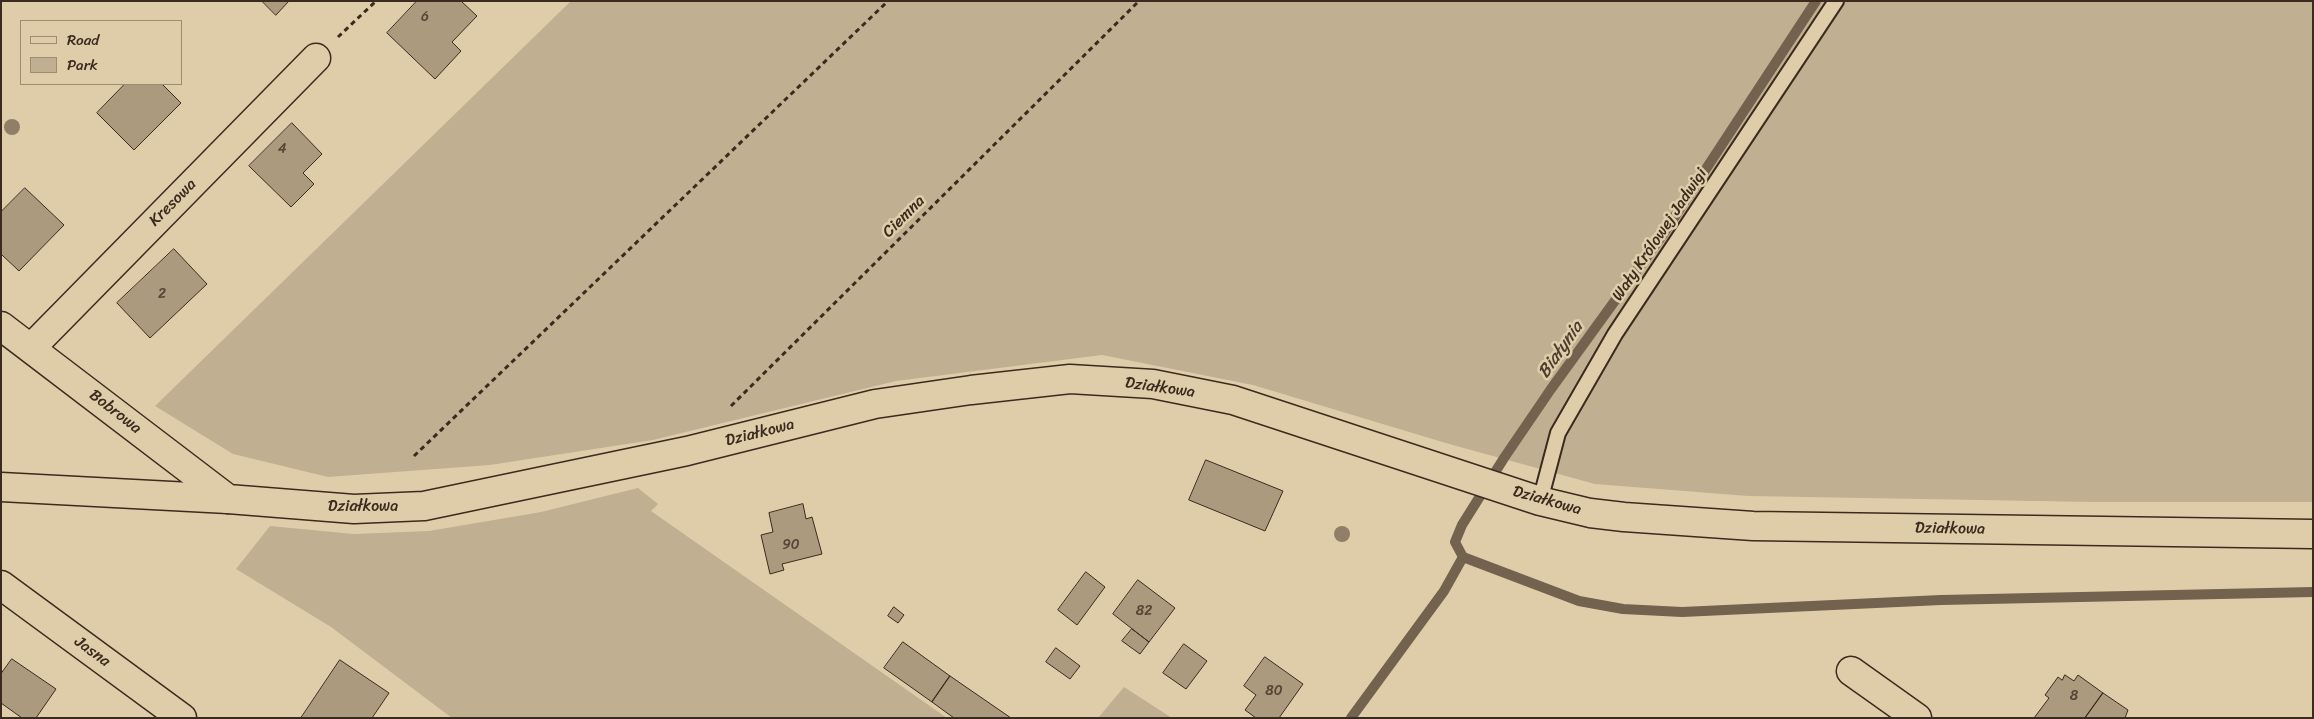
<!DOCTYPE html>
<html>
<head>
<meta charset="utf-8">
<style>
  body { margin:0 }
  #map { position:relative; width:2314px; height:719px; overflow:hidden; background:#dfcdaa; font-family:Sriracha,sans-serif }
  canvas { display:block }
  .frame { position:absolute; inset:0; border:2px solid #3b2a1e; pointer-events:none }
  .legend { position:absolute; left:20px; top:20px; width:162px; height:65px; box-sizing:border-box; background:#dfcdaa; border:1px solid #9d8c72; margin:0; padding:6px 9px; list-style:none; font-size:15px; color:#3b2a1e }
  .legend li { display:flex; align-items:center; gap:10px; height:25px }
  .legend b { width:25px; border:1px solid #9d8c72 }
</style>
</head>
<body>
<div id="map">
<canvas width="2314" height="719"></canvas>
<div class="frame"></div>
<ul class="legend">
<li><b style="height:6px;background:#dfcdaa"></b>Road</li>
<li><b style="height:14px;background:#c1af91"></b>Park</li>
</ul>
</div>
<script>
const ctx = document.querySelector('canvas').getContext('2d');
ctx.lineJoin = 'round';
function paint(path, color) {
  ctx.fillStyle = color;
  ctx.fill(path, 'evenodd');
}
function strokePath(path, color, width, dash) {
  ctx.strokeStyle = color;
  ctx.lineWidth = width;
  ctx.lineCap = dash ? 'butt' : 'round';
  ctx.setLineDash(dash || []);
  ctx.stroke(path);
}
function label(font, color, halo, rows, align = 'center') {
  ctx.font = font + ' Sriracha,sans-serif';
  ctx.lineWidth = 5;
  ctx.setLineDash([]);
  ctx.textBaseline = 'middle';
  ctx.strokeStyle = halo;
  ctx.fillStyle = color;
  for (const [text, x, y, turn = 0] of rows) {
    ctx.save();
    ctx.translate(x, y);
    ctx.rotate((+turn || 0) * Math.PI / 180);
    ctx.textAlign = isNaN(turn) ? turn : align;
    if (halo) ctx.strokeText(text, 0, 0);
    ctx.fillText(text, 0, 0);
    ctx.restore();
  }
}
paint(new Path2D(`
  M571,1H2313V502H2093L1748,496L1595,484L1449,444L1253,385L1102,355L896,381L653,440L490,465L328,477L233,454L155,406Z
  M638,488L658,504L651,511L947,718H452L331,627L236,569L270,526L354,534L429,531L541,512Z
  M1124,687L1172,718H1098Z`), '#c1af91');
strokePath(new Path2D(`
  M1463,557L1579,601L1623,609L1682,612L1941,600L2313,592
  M1351,718L1444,591L1463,557L1455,542L1462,525L1504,458L1551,389L1664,233L1816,1`), '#73624d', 10);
const building = new Path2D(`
  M262,1H289L276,15Z
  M417,1H461L477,16L452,42L461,51L435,79L387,33Z
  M125,84H162L181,103L134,150L97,113Z
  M292,123L322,154L303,173L314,184L291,207L249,166Z
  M25,188L64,225L19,271L1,254V212Z
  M174,249L207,284L150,338L117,303Z
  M1206,460L1283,491L1265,531L1189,500Z
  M803,504L806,519L812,517L822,554L782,564L784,570L770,574L761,535L773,532L769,513Z
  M1086,572L1105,587L1077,625L1058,610Z
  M1138,580L1175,608L1149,642L1113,614Z
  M894,607L904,615L898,623L888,616Z
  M1132,629L1149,642L1140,654L1122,641Z
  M903,642L950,676L932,702L884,668Z
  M1184,644L1207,661L1186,689L1163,673Z
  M1056,648L1080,666L1070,679L1046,662Z
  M1265,657L1303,684L1279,718H1256L1245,710L1256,695L1244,686Z
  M12,659L56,689L36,718H22L1,703V674Z
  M340,660L389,693L372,718H301Z
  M2065,675L2074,681L2078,675L2103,693L2085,718H2034L2049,698L2045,695L2058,677L2062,680Z
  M950,676L1011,718H954L932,702Z
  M2103,693L2128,710L2125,718H2085Z`);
paint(building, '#ac9a7f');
strokePath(building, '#3b2a1e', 1);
const service = new Path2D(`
  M1540,501L1558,433L1615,334L1836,1`);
const minor = new Path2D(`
  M31,348L316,58
  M1,487L228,499
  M1,585L182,718
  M1851,671L1917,718`);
const tertiary = new Path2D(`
  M1,326L228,499L354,509L424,506L687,451L875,404L971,390L1070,379L1153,384L1233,400L1540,501L1590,513L1624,517L1753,526L2313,534`);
strokePath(service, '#3b2a1e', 18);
strokePath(minor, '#3b2a1e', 31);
strokePath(tertiary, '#3b2a1e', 31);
strokePath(new Path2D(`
  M338,37L376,1
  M731,406L1139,1
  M414,456L888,1`), '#3b2a1e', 3, [5, 4]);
strokePath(service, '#dfcdaa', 14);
strokePath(minor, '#dfcdaa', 28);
strokePath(tertiary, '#dfcdaa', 28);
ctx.fillStyle = '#907e66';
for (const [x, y] of [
  [12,127],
  [1342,534]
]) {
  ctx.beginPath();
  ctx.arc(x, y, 8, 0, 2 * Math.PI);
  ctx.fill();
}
label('14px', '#574636', null, [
  ["6",425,17],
  ["4",282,149],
  ["2",162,294],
  ["90",791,545],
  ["82",1144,611],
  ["80",1274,691],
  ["8",2074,696]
]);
label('16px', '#3b2a1e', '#dfcdaa', [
  ["Kresowa",173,203,-45],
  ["Ciemna",904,217,-45],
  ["Wały Królowej Jadwigi",1660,235,-56],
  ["Działkowa",1160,388,8],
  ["Bobrowa",115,412,38],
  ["Działkowa",760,433,-14],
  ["Działkowa",1547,501,16],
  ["Działkowa",363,507],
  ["Działkowa",1950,529,1],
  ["Jasna",92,652,36]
]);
label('italic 18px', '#4e3d2e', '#dfcdaa', [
  ["Białynia",1561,350,-55]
]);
</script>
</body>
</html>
